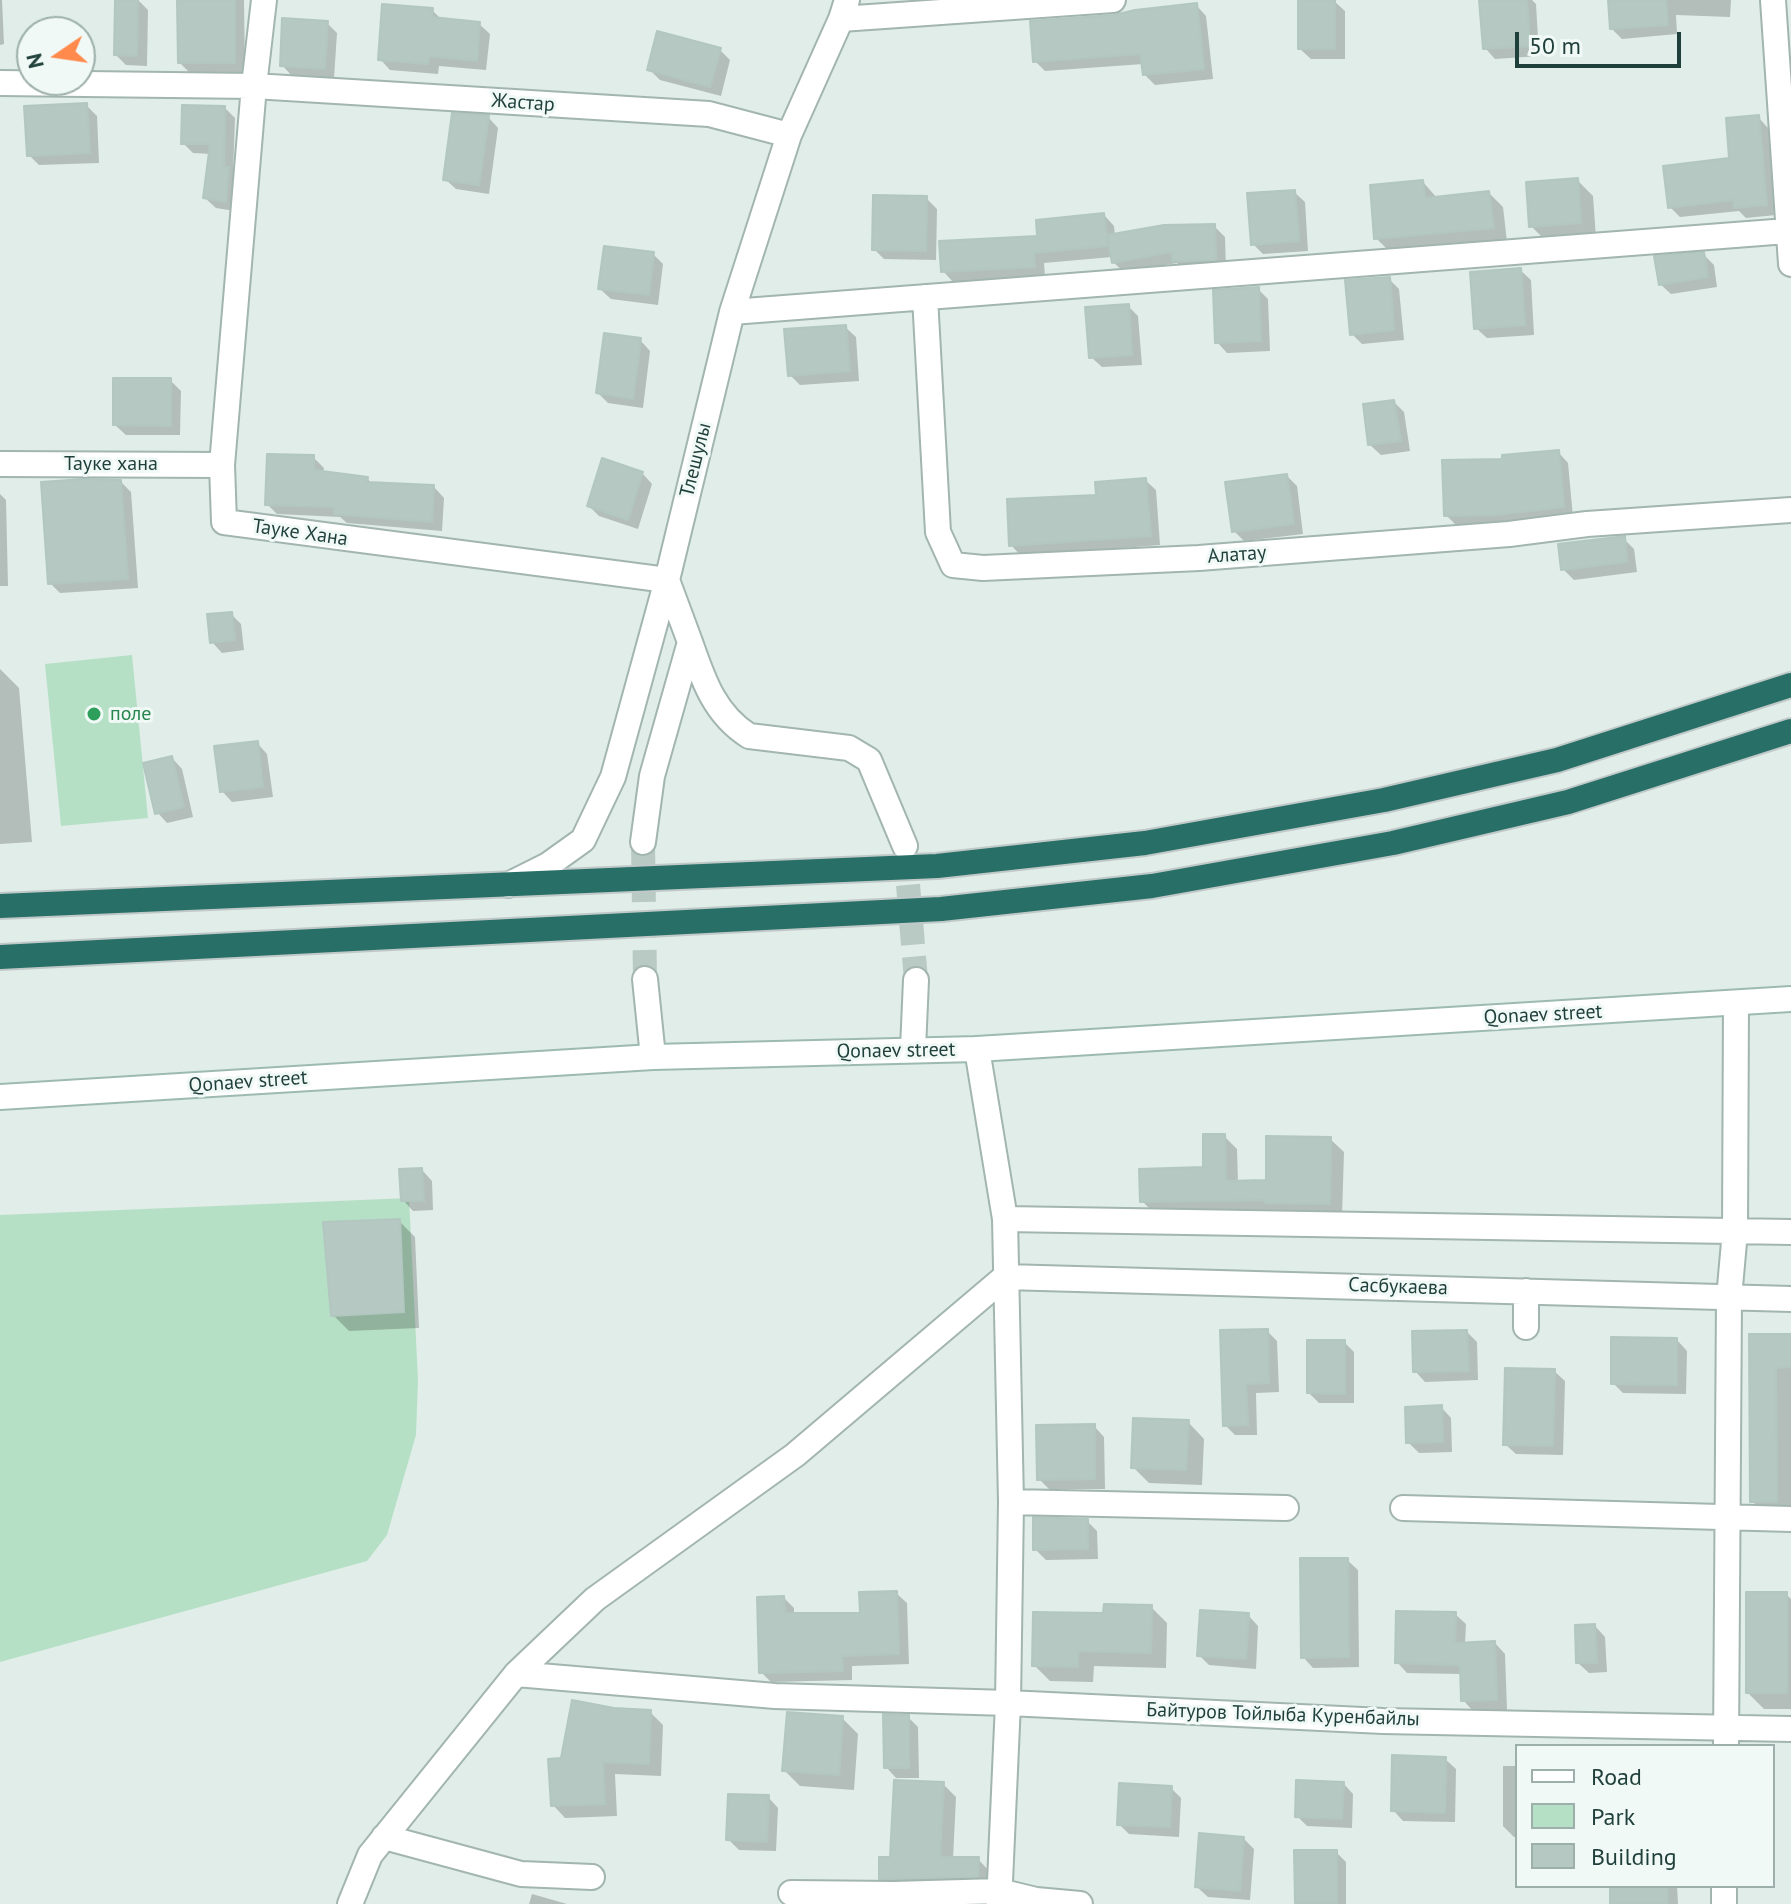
<!DOCTYPE html>
<html>
<head>
<meta charset="utf-8">
<style>
  body { margin:0 }
  #map { position:relative; width:1791px; height:1904px; overflow:hidden; background:#e0ede8; font-family:"PT Sans",sans-serif }
  canvas { display:block }
  .legend { position:absolute; left:1515px; top:1744px; width:260px; height:144px; box-sizing:border-box; background:#f1f9f6; border:2px solid #9dafab; margin:0; padding:10px 14px; list-style:none; font-size:24px; color:#1f3f3a }
  .legend li { display:flex; align-items:center; gap:16px; height:40px }
  .legend b { width:40px; border:2px solid #9dafab }
  .north { position:absolute; left:16px; top:16px; width:80px; height:80px; box-sizing:border-box; background:#f1f9f6; border:2px solid #9dafab; border-radius:50%; rotate:257deg; font-size:22px; font-weight:700; line-height:32px; text-align:center; color:#1f3f3a }
  .north::after { content:''; display:block; margin:auto; width:28px; height:36px; background:#ff8a4c; clip-path:polygon(50% 0,100% 100%,50% 72%,0 100%) }
  .scale { position:absolute; left:1515px; top:32px; width:166px; height:36px; box-sizing:border-box; border:4px solid #1f3f3a; border-top:0; padding-left:10px; font-size:24px; line-height:28px; white-space:nowrap; color:#1f3f3a; -webkit-text-stroke:6px #f1f9f6; paint-order:stroke }
</style>
</head>
<body>
<div id="map">
<canvas width="1791" height="1904"></canvas>
<ul class="legend">
<li><b style="height:10px;background:#fff"></b>Road</li>
<li><b style="height:22px;background:#b6e0c6"></b>Park</li>
<li><b style="height:22px;background:#b5c8c2"></b>Building</li>
</ul>
<div class="north">N</div>
<div class="scale">50 m</div>
</div>
<script>
const ctx = document.querySelector('canvas').getContext('2d');
ctx.lineJoin = 'round';
function paint(path, color) {
  ctx.fillStyle = color;
  ctx.fill(path, 'evenodd');
}
function strokePath(path, color, width, dash) {
  ctx.strokeStyle = color;
  ctx.lineWidth = width;
  ctx.lineCap = dash ? 'butt' : 'round';
  ctx.setLineDash(dash || []);
  ctx.stroke(path);
}
function label(font, color, halo, rows, align = 'center') {
  ctx.font = font + ' "PT Sans",sans-serif';
  ctx.lineWidth = 6;
  ctx.setLineDash([]);
  ctx.textBaseline = 'middle';
  ctx.strokeStyle = halo;
  ctx.fillStyle = color;
  for (const [text, x, y, turn = 0] of rows) {
    ctx.save();
    ctx.translate(x, y);
    ctx.rotate((+turn || 0) * Math.PI / 180);
    ctx.textAlign = isNaN(turn) ? turn : align;
    if (halo) ctx.strokeText(text, 0, 0);
    ctx.fillText(text, 0, 0);
    ctx.restore();
  }
}
paint(new Path2D(`
  M132,655L148,818L61,826L45,664Z
  M409,1198L418,1380L416,1435L387,1535L367,1561L0,1662V1215Z`), '#b6e0c6');
paint(new Path2D(`
  M0,0H2L4,44L0,45Z
  M117,0H138L148,10L147,66L126,65L116,55Z
  M179,0H244L245,72L190,73L180,63Z
  M1481,0H1532L1536,4L1539,56L1495,59L1485,48Z
  M1610,0H1731L1730,17L1676,15L1677,34L1622,39L1612,29Z
  M1334,1L1345,11V59H1311L1300,49Z
  M1196,5L1206,16L1213,79L1155,85L1144,74L1143,64L1045,71L1035,61L1114,17Z
  M432,10L442,20L479,24L490,34L486,70L439,66L438,74L390,70L380,59Z
  M327,23L337,33L334,78L292,76L282,65Z
  M720,50L730,60L721,96L660,80L649,69Z
  M86,105L97,116L99,163L39,165L29,155Z
  M224,107L235,118L233,174L239,180L235,211L216,208L205,198L211,154L193,153L183,143Z
  M488,117L498,128L489,194L456,189L445,179Z
  M1758,117L1768,128L1776,215L1746,218L1739,211L1680,217L1670,207L1731,160Z
  M1577,180L1593,196L1596,238L1547,242L1531,226Z
  M1423,182L1437,198L1489,193L1503,207L1507,242L1390,252L1376,238Z
  M1294,192L1305,202L1308,251L1263,254L1253,244Z
  M926,198L937,209L936,260L884,259L874,249Z
  M1104,215L1114,226L1115,236L1214,226L1225,237L1226,269L1185,271L1177,263L1124,272L1113,262L1112,257L1044,263L1045,277L953,282L943,271Z
  M653,254L663,264L658,305L611,299L600,289Z
  M1703,254L1714,265L1717,287L1671,294L1660,284Z
  M1520,270L1531,280L1534,335L1487,338L1476,328Z
  M1389,279L1399,289L1404,340L1362,344L1352,334Z
  M1258,289L1268,299L1270,351L1227,353L1217,342Z
  M1128,306L1138,316L1142,365L1102,367L1091,357Z
  M845,327L856,337L859,381L800,385L790,375Z
  M640,340L650,351L643,408L608,403L598,393Z
  M170,380L181,391L180,435H126L115,425Z
  M1394,402L1404,412L1410,451L1381,455L1370,445Z
  M1558,452L1568,463L1573,517L1456,525L1446,515L1504,461Z
  M313,457L324,468L323,473L367,478L372,484L434,487L444,498L442,531L347,523L340,517L277,514L267,504Z
  M642,473L652,484L638,529L599,516L589,506Z
  M1287,476L1297,486L1303,534L1244,541L1234,531Z
  M1145,480L1156,490L1160,545L1021,556L1011,545L1098,497Z
  M121,482L131,492L138,588L60,593L50,583Z
  M0,494L6,500L8,586H0Z
  M1624,539L1634,549L1637,572L1574,580L1563,569Z
  M231,614L241,624L244,650L222,653L212,642Z
  M0,669L19,688L32,842L0,844Z
  M257,743L267,754L273,797L232,802L222,791Z
  M172,758L182,769L193,817L167,823L157,812Z
  M1224,1136L1237,1149L1238,1183L1268,1182L1330,1139L1344,1152L1342,1216L1155,1214L1142,1201L1205,1169Z
  M422,1170L432,1181L433,1210L413,1211L403,1200Z
  M399,1221L415,1237L419,1328L349,1331L333,1315Z
  M1267,1331L1277,1341L1279,1392L1256,1393L1257,1435H1235L1225,1425Z
  M1467,1332L1477,1342L1478,1380L1425,1382L1415,1371Z
  M1751,1336H1791V1517H1768L1752,1501Z
  M1677,1340L1687,1351L1686,1394L1623,1393L1613,1383Z
  M1344,1342L1354,1352V1403H1319L1309,1393Z
  M1554,1371L1565,1381L1563,1455L1516,1454L1505,1444Z
  M1441,1407L1451,1418L1452,1452L1419,1453L1408,1442Z
  M1188,1422L1204,1439L1202,1485L1149,1483L1133,1467Z
  M1094,1426L1104,1437L1105,1489H1049L1039,1479Z
  M1087,1521L1097,1531L1098,1559L1046,1560L1035,1549Z
  M1347,1560L1358,1570L1359,1667L1313,1668L1303,1657Z
  M896,1593L907,1603L909,1664L852,1666V1680L771,1682L761,1672L784,1598L794,1608V1615H862Z
  M1786,1594L1791,1599V1709H1764L1748,1693Z
  M1151,1607L1167,1623L1166,1668L1094,1666L1093,1682L1050,1681L1034,1665L1105,1615Z
  M1455,1614L1466,1624L1465,1644L1495,1643L1505,1654L1507,1710L1473,1711L1463,1700L1462,1674L1407,1673L1397,1662Z
  M1248,1615L1258,1626L1256,1669L1209,1665L1199,1655Z
  M1595,1626L1605,1637L1607,1672L1589,1673L1578,1663Z
  M614,1710L650,1712L663,1725L661,1776L615,1774L617,1816L565,1818L553,1805L562,1760Z
  M908,1717L918,1727L919,1778H896L886,1767Z
  M842,1718L858,1734L854,1790L800,1786L784,1770Z
  M1445,1759L1456,1769L1455,1822L1403,1821L1393,1810Z
  M1503,1766H1517V1837H1514L1503,1826Z
  M1343,1783L1353,1794L1352,1828L1307,1826L1297,1816Z
  M943,1784L956,1797L953,1859H978L990,1872V1889L894,1891L881,1878Z
  M1171,1788L1181,1798L1179,1837L1129,1834L1119,1824Z
  M768,1797L778,1808L776,1851L739,1850L728,1839Z
  M1243,1838L1254,1849L1250,1900L1208,1897L1197,1887Z
  M1336,1852L1346,1862V1904H1298L1297,1902Z
  M1612,1886H1677L1678,1904H1612Z
  M532,1894L567,1904H529Z`), '#0003');
const building = new Path2D(`
  M115,0H138L137,56L114,55Z
  M177,0H235V63H178Z
  M1298,0H1335V49H1298Z
  M1479,0H1527L1530,46L1483,49Z
  M1608,0H1666L1668,25L1610,29Z
  M1197,3L1204,69L1143,75L1140,54L1033,62L1030,21L1114,15L1135,10Z
  M382,4L433,8L432,17L480,22L477,61L429,56L428,64L378,60Z
  M282,18L328,21L325,69L280,66Z
  M657,31L721,48L710,87L647,70Z
  M87,103L90,153L27,156L24,106Z
  M182,105L225,106L224,167H229L226,202L203,198L210,144H181Z
  M452,113L489,115L479,185L443,180Z
  M1759,115L1767,205L1734,208L1733,200L1668,208L1663,166L1729,158L1726,118Z
  M1578,178L1581,223L1529,227L1526,182Z
  M1423,180L1425,198L1489,191L1494,228L1374,239L1370,185Z
  M1295,190L1299,241L1251,245L1247,193Z
  M873,195L927,196L926,251L872,250Z
  M1104,213L1108,246L1034,253L1035,267L941,272L939,241L1037,236L1036,220Z
  M1215,224L1216,260L1172,261V252L1112,263L1107,235L1164,225Z
  M604,246L654,252L649,295L598,289Z
  M1704,252L1708,277L1659,285L1654,256Z
  M1521,268L1525,325L1474,329L1470,272Z
  M1390,277L1394,330L1350,335L1345,280Z
  M1259,287L1261,341L1215,343L1213,290Z
  M1129,304L1132,355L1089,358L1085,307Z
  M846,325L850,371L788,376L784,329Z
  M604,333L641,338L633,399L596,393Z
  M113,378H171V426L113,425Z
  M1394,400L1401,441L1368,445L1363,404Z
  M1559,450L1564,507L1495,515L1444,516L1442,460L1502,459V455Z
  M267,454L314,455V470L368,477L367,482L434,485L432,522L334,514V507L265,505Z
  M602,458L643,472L628,520L587,506Z
  M1287,474L1294,524L1232,532L1225,482Z
  M1146,478L1151,536L1009,546L1007,499L1096,495L1095,482Z
  M83,479L121,480L128,579L48,584L41,482Z
  M1625,536L1627,562L1561,570L1558,544Z
  M232,612L235,640L210,643L207,614Z
  M258,741L263,787L220,792L214,746Z
  M172,756L184,807L155,814L143,763Z
  M1203,1134H1225L1226,1181L1266,1180V1136L1331,1137L1330,1204L1265,1203V1200L1140,1202L1139,1169L1203,1167Z
  M422,1168L424,1201H401L399,1169Z
  M400,1219L404,1312L331,1316L323,1222Z
  M1268,1329L1269,1383L1246,1384L1248,1425L1223,1426L1220,1330Z
  M1467,1330L1469,1371L1413,1372L1412,1331Z
  M1749,1334H1791V1367L1776,1368L1777,1502H1750Z
  M1611,1337L1677,1338V1385L1611,1384Z
  M1307,1340H1345V1394L1307,1393Z
  M1505,1368L1555,1369L1553,1446L1503,1445Z
  M1442,1405L1443,1442L1406,1443L1405,1407Z
  M1133,1418L1189,1420L1186,1470L1131,1468Z
  M1095,1424V1479L1037,1480L1036,1425Z
  M1033,1517L1088,1519V1549L1033,1550Z
  M1300,1558H1348L1349,1657L1301,1658Z
  M897,1591L899,1654L842,1656L843,1671L759,1673L757,1597L784,1596L785,1613H860L859,1592Z
  M1746,1592H1787V1693H1746Z
  M1104,1604L1152,1605L1151,1653L1078,1651V1667L1032,1666L1033,1612L1103,1613Z
  M1200,1610L1249,1613L1246,1659L1197,1656Z
  M1396,1611L1456,1612L1455,1643L1495,1641L1497,1700L1461,1701L1460,1665L1395,1663Z
  M1595,1624L1597,1663H1576L1575,1625Z
  M572,1700L614,1708L651,1710L649,1764L603,1762L605,1804L551,1806L548,1759L561,1758Z
  M787,1712L843,1716L839,1775L782,1771Z
  M883,1714L909,1715V1768H884Z
  M1392,1755L1446,1757L1445,1813L1391,1811Z
  M894,1780L944,1782L940,1857H979L978,1877L879,1879V1857H890Z
  M1296,1780L1344,1782L1342,1819L1295,1817Z
  M1119,1783L1172,1786L1170,1827L1117,1825Z
  M728,1794L769,1795L767,1842L726,1840Z
  M1199,1833L1244,1837L1240,1891L1195,1887Z
  M1294,1850H1337V1903H1295Z
  M1610,1886H1668V1904H1610Z`);
paint(building, '#b5c8c2');
strokePath(building, '#b2c7c0', 2);
strokePath(new Path2D(`
  M643,842L645,979
  M905,849L916,980`), '#b9cac5', 24, [24, 12]);
const street = new Path2D(`
  M264,0L254,86L222,465L224,522L667,580L690,642L652,776L643,842
  M1773,0L1791,264
  M841,19L1113,0
  M0,83L254,86L709,114L789,135
  M925,297L938,532L953,565L983,568L1199,558L1509,534L1587,524L1791,510
  M732,312L1787,231
  M0,464L222,465
  M690,642C703,679 714,714 749,736L849,748L869,760L905,846
  M508,885L548,865L583,840L613,777L667,580L732,312L789,135L841,19L847,0
  M645,979L653,1057
  M913,1049L916,980
  M977,1049L1005,1219L1011,1502L1008,1703L999,1904
  M1005,1219L1791,1232
  M1526,1291V1327
  M1011,1502L1286,1508
  M1403,1508L1791,1519
  M516,1674L595,1599L795,1455L1005,1277L1791,1299
  M1726,1746L1729,1298L1735,1231L1736,1003
  M384,1837L521,1874L592,1877
  M791,1893L894,1894L999,1891L1036,1900L1080,1904
  M350,1904L370,1855L516,1674L775,1696L1008,1703L1383,1721L1791,1729
  M1724,1904V1886`);
const secondary = new Path2D(`
  M0,1097L653,1057L977,1049L1791,999`);
const highway = new Path2D(`
  M0,906L937,866L1145,843L1384,800L1557,760L1791,685
  M0,957L941,909L1152,886L1393,843L1568,802L1791,731`);
strokePath(street, '#a2b5b0', 28);
strokePath(secondary, '#9dbab2', 28);
strokePath(highway, '#c0c9c8', 28);
strokePath(street, '#fff', 24);
strokePath(secondary, '#fff', 24);
strokePath(highway, '#276f67', 24);
for (const [x, y, r, color] of [
  [94,714,8,"#2e9e5b"]
]) {
  const dot = new Path2D();
  dot.arc(x, y, r, 0, 2 * Math.PI);
  ctx.fillStyle = color;
  ctx.fill(dot);
  strokePath(dot, '#f1f9f6', 3);
}
label('20px', '#1f3f3a', '#f1f9f6', [
  ["Жастар",523,103,4],
  ["Тлешулы",696,460,-76],
  ["Тауке хана",111,464],
  ["Тауке Хана",300,533,8],
  ["Алатау",1237,555,-4],
  ["Qonaev street",1543,1015,-3],
  ["Qonaev street",896,1051,-1],
  ["Qonaev street",248,1082,-4],
  ["Сасбукаева",1398,1287,2],
  ["Байтуров Тойлыба Куренбайлы",1283,1715,2]
]);
label('20px', '#27864d', '#f1f9f6', [
  ["поле",110,714]
], 'left');
</script>
</body>
</html>
